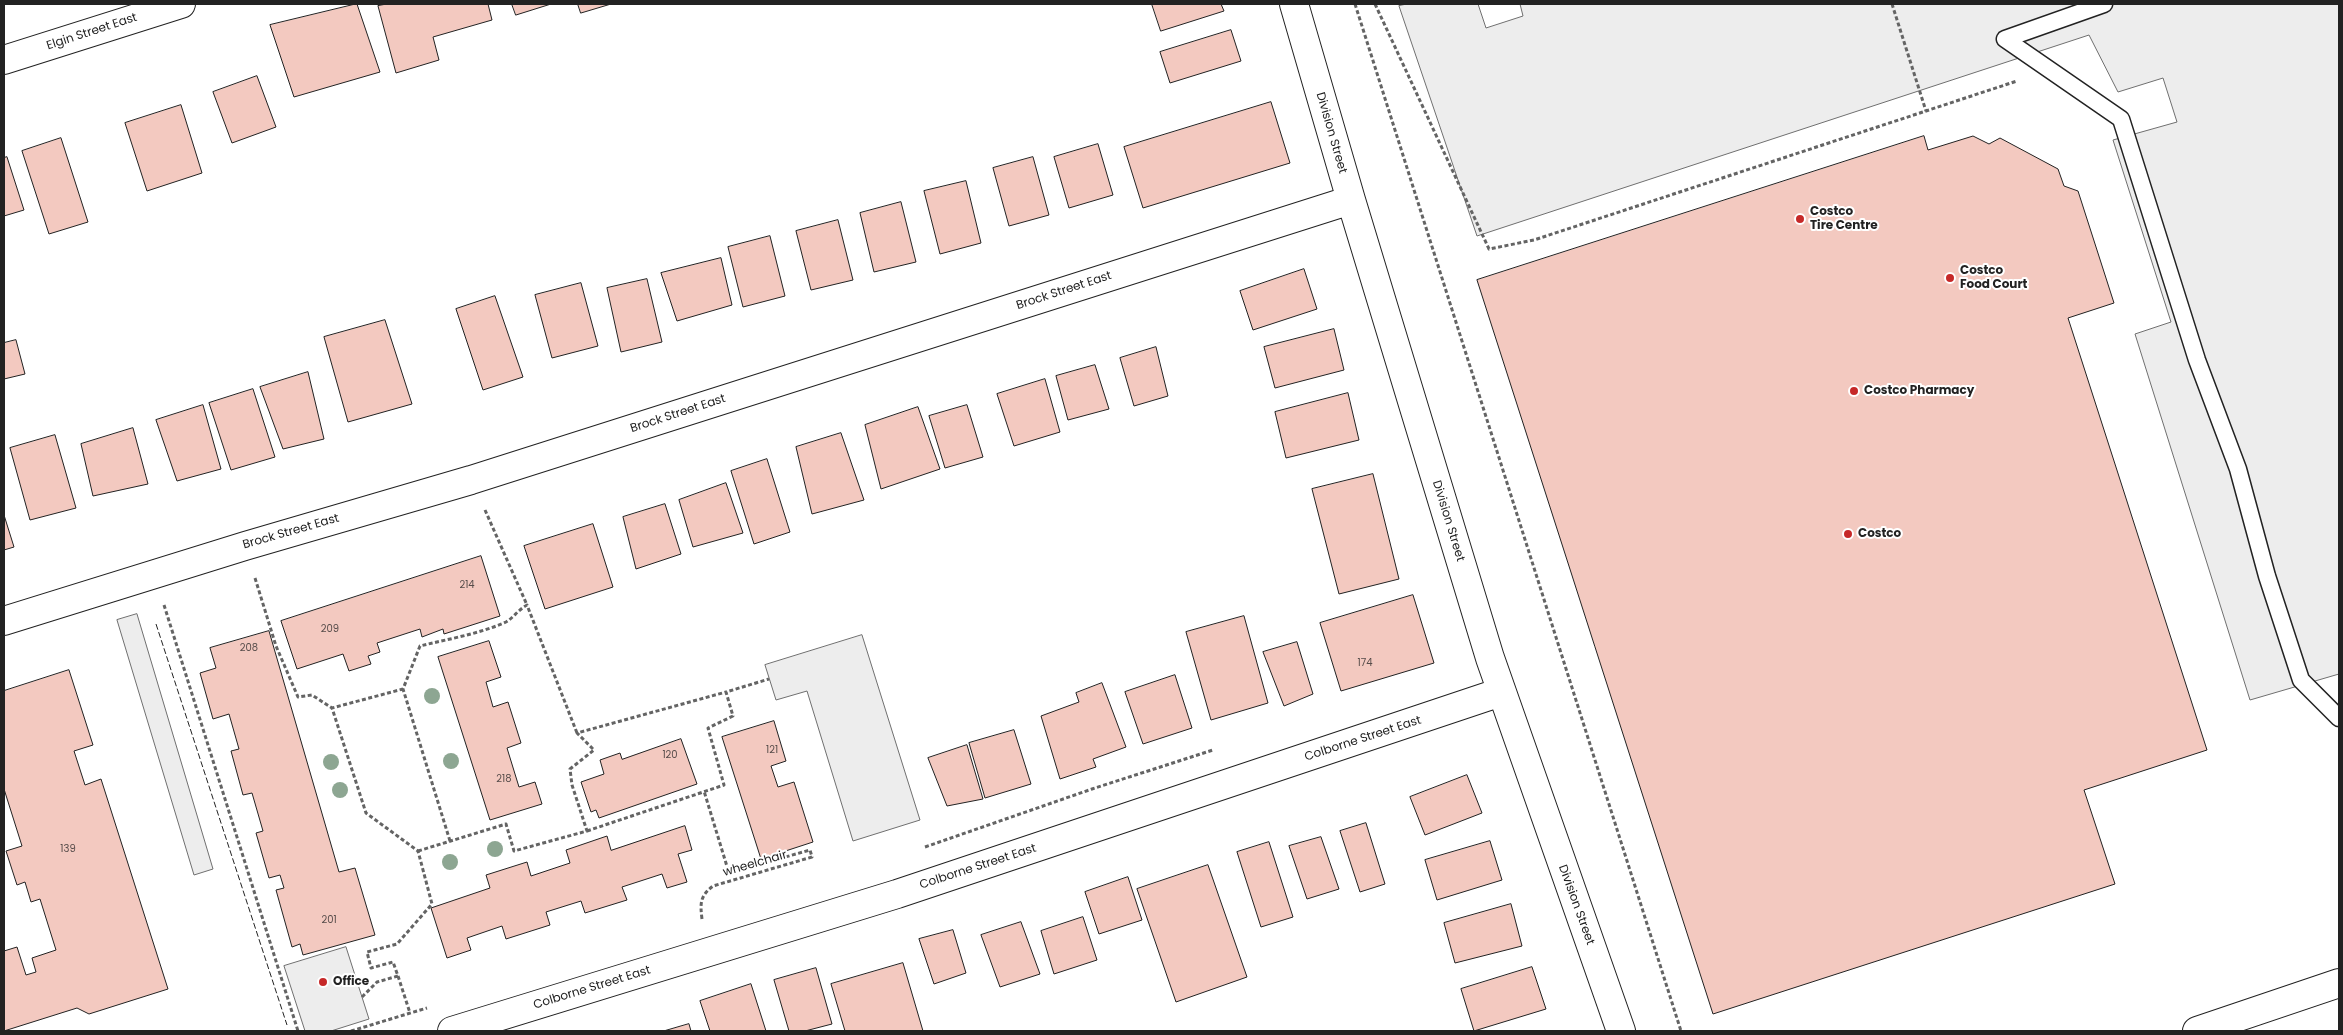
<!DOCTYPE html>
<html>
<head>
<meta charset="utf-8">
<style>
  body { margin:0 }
  #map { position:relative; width:2343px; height:1035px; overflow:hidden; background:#fff; font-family:Poppins,sans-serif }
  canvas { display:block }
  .frame { position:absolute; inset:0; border:5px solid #222; pointer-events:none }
</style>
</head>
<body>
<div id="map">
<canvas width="2343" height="1035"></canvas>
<div class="frame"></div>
</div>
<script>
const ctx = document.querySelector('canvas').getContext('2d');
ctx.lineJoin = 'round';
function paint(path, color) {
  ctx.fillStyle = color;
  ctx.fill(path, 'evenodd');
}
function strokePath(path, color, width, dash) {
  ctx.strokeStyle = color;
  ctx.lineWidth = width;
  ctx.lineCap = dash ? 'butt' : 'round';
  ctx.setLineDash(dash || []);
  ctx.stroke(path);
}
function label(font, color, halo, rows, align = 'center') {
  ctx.font = font + ' Poppins,sans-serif';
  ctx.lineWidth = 4;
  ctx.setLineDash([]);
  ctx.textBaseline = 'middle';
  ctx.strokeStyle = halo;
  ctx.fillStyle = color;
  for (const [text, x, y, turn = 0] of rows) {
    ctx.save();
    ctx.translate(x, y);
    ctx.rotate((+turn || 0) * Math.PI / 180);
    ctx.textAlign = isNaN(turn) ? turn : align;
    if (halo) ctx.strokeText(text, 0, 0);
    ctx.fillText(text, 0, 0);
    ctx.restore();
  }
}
const parking = new Path2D(`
  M1407,4H1478L1486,28L1523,16L1520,4H2339V674L2250,700L2135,334L2171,322L2113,140L2177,122L2163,78L2118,92L2089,35L1477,236L1399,6Z
  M137,614L213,869L194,875L117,620Z
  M862,635L920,820L853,841L807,691L776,700L765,665Z
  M346,947L369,1019L331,1031H305L284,966Z`);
paint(parking, '#ededed');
strokePath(parking, '#6f6f6f', 1);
const building = new Path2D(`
  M357,4L380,72L294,97L270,25Z
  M387,4H488L492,20L433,37L439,60L396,73L378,6Z
  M512,4H551L516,15Z
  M578,4H611L581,13Z
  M1152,4H1221L1224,11L1161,31Z
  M1231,30L1241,61L1170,83L1160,52Z
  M257,76L276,127L232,143L213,92Z
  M1271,102L1290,163L1143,208L1124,147Z
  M181,105L202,173L147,191L125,123Z
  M1924,136L1928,150L1973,136L1989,144L2000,138L2058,169L2064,186L2078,191L2114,303L2068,318L2207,750L2084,790L2115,884L1713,1014L1477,280Z
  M61,138L88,222L49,234L22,151Z
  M1098,144L1113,195L1069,208L1054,157Z
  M7,157L24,210L4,216V158Z
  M1033,157L1049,215L1009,226L993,168Z
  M966,181L981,243L940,254L924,191Z
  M901,202L916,262L874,272L860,213Z
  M838,220L853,280L811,290L796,231Z
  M770,236L785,296L743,307L728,247Z
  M721,258L732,305L677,321L661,273Z
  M1304,269L1317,309L1253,330L1240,291Z
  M647,279L662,342L621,352L607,288Z
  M581,283L598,346L552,358L535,295Z
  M495,296L523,377L483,390L456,309Z
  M385,320L412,404L348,422L324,337Z
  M1334,329L1344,370L1275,388L1264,347Z
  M16,340L25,374L4,379V343Z
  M1156,347L1168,396L1134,406L1120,358Z
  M1095,365L1109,409L1068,420L1056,376Z
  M308,372L324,439L283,449L260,387Z
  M1045,379L1060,432L1014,446L997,394Z
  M253,389L275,457L231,470L209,403Z
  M1348,393L1359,440L1286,458L1275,412Z
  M203,405L221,469L177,481L156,420Z
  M967,405L983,457L945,468L929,416Z
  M918,407L940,469L881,489L865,425Z
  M133,428L148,484L93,496L81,444Z
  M841,433L864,500L812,514L796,447Z
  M55,435L76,508L30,520L10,448Z
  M767,459L790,532L754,544L731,471Z
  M1373,474L1399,579L1339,594L1312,489Z
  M726,483L743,533L693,547L679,500Z
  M665,504L681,554L636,569L623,517Z
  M4,515L14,547L4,550Z
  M593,524L613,587L545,609L524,546Z
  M481,556L500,616L444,634L443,629L422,637L420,629L377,643L380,652L368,656L371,664L349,671L343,654L297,669L281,621Z
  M1413,595L1434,663L1341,691L1320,623Z
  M1244,616L1268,703L1211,720L1186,632Z
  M269,631L339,872L355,868L375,935L303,955L300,944L292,947L276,890L284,888L280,875L269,878L256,833L263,831L252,793L243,795L231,751L239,749L229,714L213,719L200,673L216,668L210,648Z
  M489,641L501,677L486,682L493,707L508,702L521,743L507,748L519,787L535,782L542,804L490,820L438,657Z
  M1297,642L1313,694L1284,706L1263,652Z
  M69,670L93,745L74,751L85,785L101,779L168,989L89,1014L77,1008L4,1031V951L17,947L26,975L36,972L32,958L56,950L40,899L31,902L25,882L17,885L6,851L22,846L4,789V691Z
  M1175,675L1192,728L1143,744L1125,692Z
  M1102,683L1126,747L1093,759L1096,767L1060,779L1041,716L1079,702L1076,693Z
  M774,721L786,761L771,766L778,787L794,782L813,842L761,859L722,737Z
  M1014,730L1031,784L985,798L969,743Z
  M681,739L697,784L599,818L596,810L591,812L581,782L604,774L600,760L620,753L622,759Z
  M967,745L983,799L947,806L928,758Z
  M1467,775L1482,813L1425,835L1410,797Z
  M1366,823L1385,884L1360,892L1340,831Z
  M685,826L692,850L678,854L687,882L667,888L662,874L622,887L627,900L585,913L581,901L546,912L550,925L506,939L502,926L467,938L471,950L447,958L431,908L490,888L486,875L527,862L531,876L570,863L566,850L607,836L611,850Z
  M1321,837L1339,889L1307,899L1289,846Z
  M1490,841L1502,880L1437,900L1425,860Z
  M1269,842L1293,917L1261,927L1237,852Z
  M1208,865L1247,977L1176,1002L1137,889Z
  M1128,877L1142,920L1099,934L1085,892Z
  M1511,904L1522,946L1455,963L1444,923Z
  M1083,917L1097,960L1054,974L1041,931Z
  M1021,922L1040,974L1000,987L981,935Z
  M953,930L966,973L934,984L919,939Z
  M903,963L923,1031H845L831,984Z
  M1532,967L1546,1009L1474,1031L1461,989Z
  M816,968L832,1024L805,1031H789L774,980Z
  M751,984L766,1031H710L700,1001Z
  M689,1024L691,1031H664Z`);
paint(building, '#f3c9c0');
strokePath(building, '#222', 1);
const lane = new Path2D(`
  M2104,4L2005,39L2121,119L2197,360L2238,469L2267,576L2301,680L2339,718`);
const street = new Path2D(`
  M1294,4L1351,200L1490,658L1621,1031
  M4,60L181,4
  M4,621L245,546L471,480L1351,200
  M452,1031L897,894L1501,692
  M2197,1031L2339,983`);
strokePath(lane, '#222', 19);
strokePath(street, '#222', 30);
strokePath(new Path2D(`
  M1355,4L1681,1031
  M1375,4L1489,249L1534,240L2017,81
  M1892,4L1926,111
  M485,510L527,605
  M255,578L276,646L298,697L312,695L332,708
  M164,605L298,1031
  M587,831L724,785L708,728L733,716L726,692L769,679
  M450,841L403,689L420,646C448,639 479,634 506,622C513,618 518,610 527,605L577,733
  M925,847L1092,789L1213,750
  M418,851L506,824L514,851L587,831L572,785L570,769L594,750L577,733L726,692
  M702,919C700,903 700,896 713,886L812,857L810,850L729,873L704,791
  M398,976L410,1013
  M362,997L377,982L398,976L393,962L371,968L367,952L397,944L432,904L418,851L366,813L332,708L403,689
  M351,1031L427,1008`), '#646464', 3, [4, 2.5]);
strokePath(lane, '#fff', 16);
strokePath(street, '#fff', 28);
strokePath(new Path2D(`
  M156,624L287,1025`), '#222', 1, [6, 2.5]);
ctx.fillStyle = '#8da692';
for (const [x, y] of [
  [432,696],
  [451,761],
  [331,762],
  [340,790],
  [495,849],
  [450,862]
]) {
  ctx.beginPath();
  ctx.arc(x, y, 8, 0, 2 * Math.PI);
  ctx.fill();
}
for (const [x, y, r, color] of [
  [1800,219,5,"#c62828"],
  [1950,278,5,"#c62828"],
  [1854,391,5,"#c62828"],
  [1848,534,5,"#c62828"],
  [323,982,5,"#c62828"]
]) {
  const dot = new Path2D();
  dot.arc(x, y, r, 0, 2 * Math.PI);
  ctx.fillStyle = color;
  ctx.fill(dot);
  strokePath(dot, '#fff', 2);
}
label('10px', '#564c4a', null, [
  ["214",467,585],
  ["209",330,629],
  ["208",249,648],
  ["174",1365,663],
  ["121",772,750],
  ["120",670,755],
  ["218",504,779],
  ["139",68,849],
  ["201",329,920]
]);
label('12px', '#222', '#fff', [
  ["Elgin Street East",92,32,-18],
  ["Division Street",1331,133,74],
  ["Brock Street East",1064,291,-18],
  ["Brock Street East",678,414,-18],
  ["Division Street",1448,521,73],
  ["Brock Street East",291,532,-16],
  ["Colborne Street East",1363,739,-18],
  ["wheelchair",755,864,-16],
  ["Colborne Street East",978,867,-18],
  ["Division Street",1576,905,70],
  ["Colborne Street East",592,988,-17]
]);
label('bold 12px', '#222', '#fff', [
  ["Costco",1810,212],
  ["Tire Centre",1810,226],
  ["Costco",1960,271],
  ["Food Court",1960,285],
  ["Costco Pharmacy",1864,391],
  ["Costco",1858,534],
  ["Office",333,982]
], 'left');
</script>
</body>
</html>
